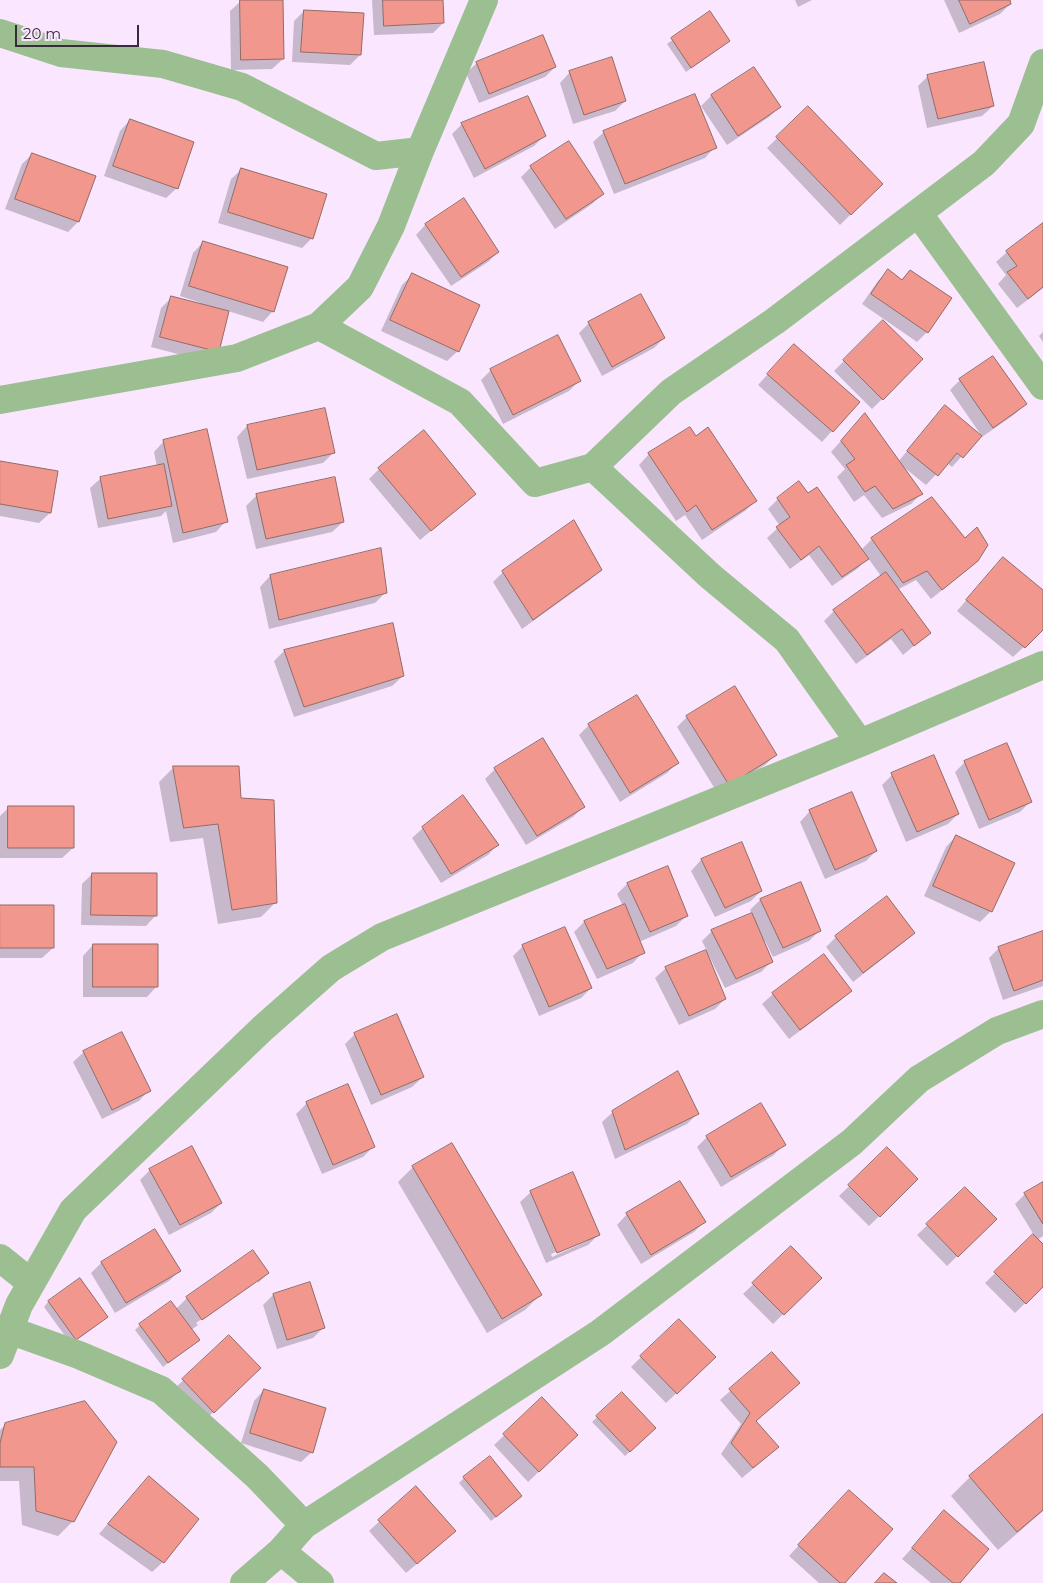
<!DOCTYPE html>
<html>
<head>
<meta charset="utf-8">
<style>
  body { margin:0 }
  #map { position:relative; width:1043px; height:1583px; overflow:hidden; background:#fbe6ff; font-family:Montserrat,sans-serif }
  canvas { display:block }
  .scale { position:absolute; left:15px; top:25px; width:124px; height:22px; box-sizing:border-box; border:2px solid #372d39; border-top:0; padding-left:6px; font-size:15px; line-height:18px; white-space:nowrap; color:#372d39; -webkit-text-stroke:4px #fbe6ff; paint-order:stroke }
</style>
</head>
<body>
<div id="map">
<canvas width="1043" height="1583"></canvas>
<div class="scale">20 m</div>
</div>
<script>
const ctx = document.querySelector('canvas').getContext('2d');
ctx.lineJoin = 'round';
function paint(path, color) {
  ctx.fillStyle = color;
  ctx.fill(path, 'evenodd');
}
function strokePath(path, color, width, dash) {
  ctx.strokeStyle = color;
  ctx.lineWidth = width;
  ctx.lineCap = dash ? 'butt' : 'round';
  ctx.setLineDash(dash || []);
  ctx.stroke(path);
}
paint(new Path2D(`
  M372,0H442L443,23L433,33L374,35Z
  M795,0H812L798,7Z
  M944,0H1008L1010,4L1000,14L959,33Z
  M241,1L283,59L272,69L231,70L230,11Z
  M304,11L360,55L350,65L292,62L294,21Z
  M709,13L729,41L686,72L667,44Z
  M477,63L555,67L545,77L479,103L466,73Z
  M753,69L779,107L769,117L727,145L701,106L711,96Z
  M570,72L625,101L615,111L573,124L560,83Z
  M928,76L993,106L982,116L927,128L918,86Z
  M808,108L871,194L840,225L767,148Z
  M130,120L177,188L166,198L104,176L120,131Z
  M462,124L544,136L534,146L474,178L452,134Z
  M604,132L715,147L705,158L614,194L593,142Z
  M32,154L94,177L78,222L68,232L5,209L22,164Z
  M531,167L602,194L592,204L555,229L521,177Z
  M242,169L312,238L302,248L218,223L231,179Z
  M426,224L498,252L488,262L451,286L416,235Z
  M1043,224V288L1017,308L998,284L1006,275L996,262L1007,252Z
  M203,242L273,311L263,322L228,311L208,362L151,347L161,308L172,297L200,305L201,303L180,296L193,253Z
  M888,271L901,280L910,271L927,332L917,342L862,304L878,281Z
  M412,275L458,351L447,361L381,331L402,285Z
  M883,321L922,360L872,409L834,371Z
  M589,323L664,338L654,348L602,376L579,333Z
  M1043,332V342L1039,336Z
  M794,345L858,402L822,442L758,385Z
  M491,370L579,381L569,391L503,424L481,380Z
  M960,380L1025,404L1015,414L982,437L981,435L952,467L947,463L926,485L901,465L921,494L911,504L882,518L864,495L854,502L837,477L845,469L831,452L864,415L898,462L935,417L981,435L950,390Z
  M247,426L333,453L323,463L247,479L237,437Z
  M696,437L755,501L745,511L702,540L685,515L676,521L639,465L649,454Z
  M164,441L226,521L216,532L173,543L166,511L161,516L98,528L90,488L101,478L157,467L154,452Z
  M0,462L56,472L50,513L39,523L0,516Z
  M379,469L464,504L420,540L369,479Z
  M257,495L343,522L332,532L256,549L246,506Z
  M808,495L861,550L872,539L977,561L966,571L931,599L916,580L897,590L929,633L903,655L891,639L856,664L824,621L834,611L881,576L868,558L857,569L832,586L809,555L790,569L767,538L780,526L768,509L778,499Z
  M600,569L590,580L522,629L493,582L503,572Z
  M993,569L1043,591V629L1013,657L957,611Z
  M270,576L385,593L375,603L269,629L260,587Z
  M392,625L403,676L392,686L294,717L274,661L284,651Z
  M687,717L776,754L765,765L718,794L677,727Z
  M589,725L677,763L667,773L620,802L579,735Z
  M965,762L1031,801L1020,812L979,829L955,772Z
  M174,767L240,799L276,902L261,917L218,924L203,838L170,842L159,782Z
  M495,769L583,807L573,817L526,845L485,779Z
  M892,775L958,814L948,824L906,842L882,785Z
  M463,797L498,844L488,855L441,883L412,838L423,828Z
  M9,807L73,848L62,858H0V816Z
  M810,811L876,851L866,861L825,879L800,822Z
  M956,836L991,911L980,922L924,896L946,847Z
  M741,844L761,891L751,901L715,917L691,871L701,860Z
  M667,868L687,915L676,926L639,942L643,952L633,963L597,979L574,932L584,922L623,906L617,894L627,884Z
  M92,874L156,915L146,926L81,925L82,884Z
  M800,884L819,931L809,941L773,957L765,941L763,942L771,962L761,972L725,988L708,954L706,955L725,999L715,1009L679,1025L655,978L666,968L707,951L702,941L712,931L752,914L750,910L760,900Z
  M0,907L53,948L42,958H0Z
  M1043,932V986L1003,1000L989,958L999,948Z
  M914,933L903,943L853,982L826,947L836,937Z
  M93,945L157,986L147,997H83V956Z
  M523,946L591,988L581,998L539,1016L513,956Z
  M824,956L850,991L840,1001L789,1039L762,1004L773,994Z
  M355,1034L423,1077L412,1087L371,1105L345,1044Z
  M84,1052L149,1090L139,1101L102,1119L73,1062Z
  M347,1086L374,1146L363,1157L322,1174L296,1114L307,1103Z
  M613,1112L697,1114L687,1124L615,1159L602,1122Z
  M707,1137L784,1144L774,1155L721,1187L697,1147Z
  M887,1149L917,1179L869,1226L839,1196Z
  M413,1167L540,1295L525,1310L487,1333L398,1182Z
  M150,1170L221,1203L211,1213L169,1235L140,1180Z
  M680,1182L704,1222L694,1232L641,1264L617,1225L627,1214Z
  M1043,1183V1236L1037,1240L1043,1246V1286L1015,1313L985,1283L1034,1235L1015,1204L1025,1194Z
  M965,1189L995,1219L947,1266L917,1235Z
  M531,1192L598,1235L588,1245L546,1263L520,1202ZM587,1239V1241L552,1257L551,1254Z
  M155,1230L179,1271L169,1281L115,1313L91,1273L101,1263Z
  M791,1248L820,1278L773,1324L743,1294Z
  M268,1273L258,1283L191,1330L198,1340L163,1367L135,1330L140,1325L176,1309L187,1298ZM258,1280V1283L198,1325L196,1323Z
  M310,1283L324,1327L313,1338L277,1349L263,1305L273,1295Z
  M48,1302L102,1321L71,1344L44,1307Z
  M229,1337L259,1368L203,1422L173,1390Z
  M772,1354L798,1383L755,1422L767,1457L742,1478L721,1454L741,1424L720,1400Z
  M641,1357L704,1367L666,1403L631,1367Z
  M264,1390L312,1452L301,1462L241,1443L254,1401Z
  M622,1393L650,1433L625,1456L592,1422Z
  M542,1399L567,1445L528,1482L494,1445Z
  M1043,1416V1511L998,1550L951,1496L970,1477Z
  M6,1424L73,1521L58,1536L22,1525L19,1481H0V1430Z
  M464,1478L516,1501L491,1521L459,1483Z
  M139,1488L197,1519L163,1562L152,1572L99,1534Z
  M416,1488L444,1541L406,1573L369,1531Z
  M838,1502L843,1583H819L789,1556Z
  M944,1512L959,1583H931L902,1559Z`), '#0003');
const building = new Path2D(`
  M240,0H283L284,59L241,60Z
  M383,0H443L444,23L384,26Z
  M959,0H1010L1011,4L970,24Z
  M304,10L364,13L361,55L301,52Z
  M710,11L730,41L691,68L671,38Z
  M543,35L556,67L489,94L476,62Z
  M612,57L626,101L584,115L569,71Z
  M984,62L994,106L938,119L927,75Z
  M754,67L781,107L738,136L711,95Z
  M695,94L717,148L625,184L603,131Z
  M528,96L546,136L485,169L461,123Z
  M808,106L883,184L851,215L776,137Z
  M130,119L194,142L178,189L113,166Z
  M569,141L604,194L566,219L530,166Z
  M32,153L96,176L79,222L15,199Z
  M241,168L327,194L313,239L228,212Z
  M464,198L499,252L461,277L425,224Z
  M1043,223V287L1028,299L1007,272L1017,266L1006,251Z
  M203,241L288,267L274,312L189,286Z
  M888,269L902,280L910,270L952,298L928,333L871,294Z
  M412,273L480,305L459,352L390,320Z
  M641,294L665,338L612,367L588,322Z
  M171,296L229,311L219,352L160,337Z
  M883,320L923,359L883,400L843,360Z
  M558,335L581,381L513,415L490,369Z
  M794,344L860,402L833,432L767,374Z
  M993,356L1027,404L993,428L959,379Z
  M945,405L982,436L963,458L957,453L938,476L907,451Z
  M325,408L335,453L257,470L247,425Z
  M865,413L923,494L893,509L875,486L865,492L846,465L855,459L841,441Z
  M690,427L696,436L708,427L757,501L712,530L696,505L687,512L648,453Z
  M207,429L228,522L183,533L163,440Z
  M424,430L476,494L431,531L378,468Z
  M0,461L58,471L51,513L0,504Z
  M164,464L172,506L108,519L100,477Z
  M335,477L344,522L266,539L256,494Z
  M799,481L808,493L817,487L869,559L842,577L819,546L801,560L776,527L790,517L777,498Z
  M932,497L965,538L977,527L988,545L978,561L942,590L927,571L903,583L871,538Z
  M574,520L602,570L533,620L502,571Z
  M381,548L387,593L279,620L270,575Z
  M1003,557L1043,590V630L1025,648L966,600Z
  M886,572L931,633L914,646L902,629L867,655L833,610Z
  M393,623L404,676L304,707L284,650Z
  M735,686L777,755L729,785L686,716Z
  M637,695L679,763L630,793L588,724Z
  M543,738L585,807L537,836L494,768Z
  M1007,743L1032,802L989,820L964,761Z
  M934,755L959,814L917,832L891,773Z
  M173,766H239L241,798L274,800L277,903L232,910L218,824L184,828Z
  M852,792L877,851L835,870L809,810Z
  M463,795L499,845L451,874L422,827Z
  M8,806H74V848H8Z
  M956,835L1015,863L992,912L933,886Z
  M742,842L762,891L725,908L701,859Z
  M668,866L688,916L650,932L627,883Z
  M92,873H157V916L91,915Z
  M801,882L821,931L783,948L760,899Z
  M887,896L915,933L863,973L835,936Z
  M625,904L645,953L607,969L584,921Z
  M0,905H54V948H0Z
  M752,913L773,962L736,979L711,930Z
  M565,927L592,988L549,1007L522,945Z
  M1043,931V980L1014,991L998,947Z
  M93,944H158V987H93Z
  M706,950L726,999L689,1016L665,967Z
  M824,954L852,991L800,1030L772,993Z
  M397,1014L424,1077L381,1095L354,1033Z
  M122,1032L151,1091L112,1110L83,1051Z
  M678,1071L699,1114L625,1150L612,1111Z
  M348,1084L375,1147L333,1165L306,1102Z
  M761,1103L786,1145L731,1177L706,1136Z
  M452,1143L542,1295L502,1319L412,1166Z
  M192,1146L222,1203L180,1225L149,1169Z
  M887,1147L918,1179L880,1217L848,1185Z
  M573,1172L600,1235L557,1253L530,1191Z
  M680,1181L706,1222L651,1255L626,1213Z
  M1043,1182V1224L1024,1193Z
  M965,1187L997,1219L958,1257L926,1224Z
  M155,1229L181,1271L126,1303L101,1262Z
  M1033,1234L1043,1244V1287L1026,1304L994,1272Z
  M791,1246L822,1278L784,1315L752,1283Z
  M253,1250L269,1273L202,1320L186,1297Z
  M80,1278L108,1317L76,1340L48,1301Z
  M310,1282L325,1328L287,1340L273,1294Z
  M171,1301L200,1340L168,1363L139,1324Z
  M679,1319L716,1357L677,1394L640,1356Z
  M229,1335L261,1368L214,1413L182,1379Z
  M772,1352L800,1383L756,1421L779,1447L753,1468L731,1443L750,1413L729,1389Z
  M264,1389L326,1408L313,1453L250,1433Z
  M622,1392L656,1428L630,1452L596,1416Z
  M542,1397L578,1435L539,1472L503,1434Z
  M85,1401L117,1442L74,1522L36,1511L34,1467H0V1443L5,1423Z
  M1043,1414V1510L1017,1532L969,1476Z
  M490,1456L522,1496L496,1517L463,1477Z
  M149,1476L199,1519L164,1563L108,1524Z
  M416,1486L456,1531L417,1564L378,1520Z
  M849,1490L893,1529L845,1583H840L798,1545Z
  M944,1510L989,1549L960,1583H953L912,1548Z
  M884,1573L897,1583H875Z`);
paint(building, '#f2978d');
strokePath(building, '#916b66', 1);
strokePath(new Path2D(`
  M0,33L61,53L163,64L242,87L376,156L420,151
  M918,213L1043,386
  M319,326L460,402L535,483L593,467L671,392L775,321L984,163L1021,124L1043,63
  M0,400L237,358L319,326L360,287L391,226L420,151L484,0
  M593,467L710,576L787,640L860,743
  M0,1258L30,1282
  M9,1330L79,1355L161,1390L257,1476L304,1525
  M0,1355L19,1305L73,1210L263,1028L331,968L382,937L860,743L1043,665
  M281,1551L320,1583
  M244,1583L281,1551L304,1525L600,1333L852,1142L919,1079L997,1031L1043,1014`), '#9bbf90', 28);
</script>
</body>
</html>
